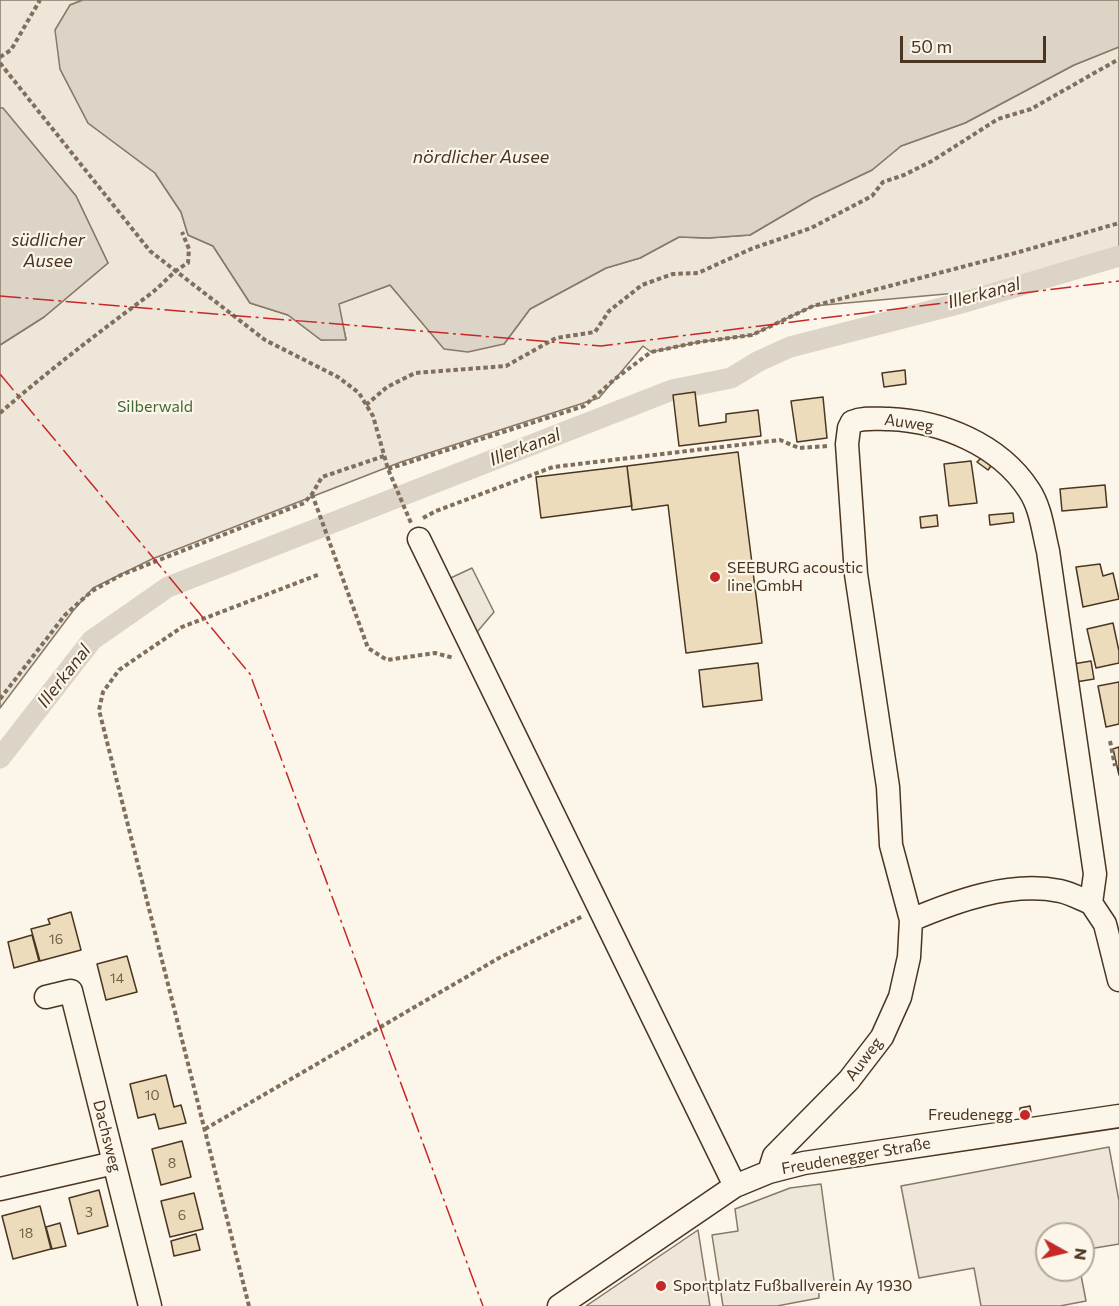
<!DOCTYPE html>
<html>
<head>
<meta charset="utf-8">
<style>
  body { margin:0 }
  #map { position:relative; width:1119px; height:1306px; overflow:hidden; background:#fbf6e9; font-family:Commissioner,sans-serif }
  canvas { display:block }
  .north { position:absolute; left:1035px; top:1222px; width:60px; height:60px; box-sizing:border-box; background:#fbf6e9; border:2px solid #b4a999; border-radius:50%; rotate:98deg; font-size:16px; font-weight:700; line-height:24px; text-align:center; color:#4a3520 }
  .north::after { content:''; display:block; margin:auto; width:21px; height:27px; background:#c62828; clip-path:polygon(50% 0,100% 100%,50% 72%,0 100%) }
  .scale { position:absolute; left:900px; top:36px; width:146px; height:27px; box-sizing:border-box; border:3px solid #4a3520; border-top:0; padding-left:8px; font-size:18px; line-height:21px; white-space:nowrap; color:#4a3520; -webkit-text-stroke:4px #fbf6e9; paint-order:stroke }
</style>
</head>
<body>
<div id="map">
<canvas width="1119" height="1306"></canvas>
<div class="north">N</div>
<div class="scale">50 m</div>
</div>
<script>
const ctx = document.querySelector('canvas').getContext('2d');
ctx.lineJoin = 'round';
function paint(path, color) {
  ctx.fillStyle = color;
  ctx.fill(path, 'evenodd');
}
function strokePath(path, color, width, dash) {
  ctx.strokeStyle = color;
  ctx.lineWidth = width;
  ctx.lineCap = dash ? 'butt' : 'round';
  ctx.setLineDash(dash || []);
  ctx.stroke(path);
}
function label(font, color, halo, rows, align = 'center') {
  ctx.font = font + ' Commissioner,sans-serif';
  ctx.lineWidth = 4.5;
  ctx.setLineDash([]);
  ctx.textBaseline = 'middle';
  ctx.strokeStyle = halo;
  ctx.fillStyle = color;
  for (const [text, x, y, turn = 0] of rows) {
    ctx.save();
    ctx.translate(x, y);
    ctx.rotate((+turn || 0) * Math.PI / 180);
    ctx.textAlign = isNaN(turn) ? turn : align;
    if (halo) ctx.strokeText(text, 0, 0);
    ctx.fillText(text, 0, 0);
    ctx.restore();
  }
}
const green = new Path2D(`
  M0,0H83L70,5L60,69L88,123L155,173L181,212L188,235L213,246L250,303L288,315L321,340L346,339L338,304L390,285L444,348L504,344L530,309L606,268L640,258L679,237L708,238L750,235L813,198L872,170L901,146L965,123L1074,65L1119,47V247L968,292L813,306L752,335L699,342L651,352L643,346L599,398L401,462L152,559L93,588L73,611L0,708V345L44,317L108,263L76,196L3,109L0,108Z
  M1109,1147L1119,1201V1244L1083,1250V1234H1047V1270H1080L1086,1301L1060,1306H981L974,1268L919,1278L901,1186Z
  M698,1230L710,1306H586Z`);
paint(green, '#ede6d9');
strokePath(green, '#887966', 1.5);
const parking = new Path2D(`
  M472,568L494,612L477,632L440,583Z
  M821,1184L835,1288L819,1290V1298L777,1306H723L712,1235L738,1231L735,1209L790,1188Z`);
paint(parking, '#ede7d9');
strokePath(parking, '#887966', 1.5);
const water = new Path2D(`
  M83,0H1119V47L1074,65L965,123L901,146L872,170L813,198L750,235L708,238L679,237L640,258L606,268L530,309L504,344L468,352L444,349L390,285L339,304L346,340H321L288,315L250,303L213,246L188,235L181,212L155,173L88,123L60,69L55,30L70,5Z
  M0,108H3L76,196L108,263L44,317L0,345Z`);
paint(water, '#dcd4c6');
strokePath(water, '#887966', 1.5);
strokePath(new Path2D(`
  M0,758L92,640L168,587L672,390L731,378L759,361L790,347L965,302L1119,256`), '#dcd4c6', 21);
const building = new Path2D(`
  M905,370L906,384L884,387L882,373Z
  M695,392L699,426L726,422V414L758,410L761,436L679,446L673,395Z
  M823,397L827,438L797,442L791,401Z
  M738,452L762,643L686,653L668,505L632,510L627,466Z
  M981,458L991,466L988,470L977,462Z
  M971,461L977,503L949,506L944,464Z
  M627,466L632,506L541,518L536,477Z
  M1105,485L1107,507L1062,511L1060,489Z
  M1013,513L1014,522L990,525L989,515Z
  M937,515L938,526L921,528L920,517Z
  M1100,564L1103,576L1113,573L1119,599L1083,607L1076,567Z
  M1113,623L1119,651V663L1096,668L1087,629Z
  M1091,661L1094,679L1076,682L1073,664Z
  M758,663L762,700L703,707L699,670Z
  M1119,682V724L1106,727L1098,686Z
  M1119,747V775L1113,749Z
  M71,912L81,950L40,961L31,929L50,924L48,919Z
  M32,935L39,961L14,968L8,942Z
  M127,956L137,992L106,1000L97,964Z
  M166,1075L174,1107L181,1105L186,1123L159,1129L155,1114L138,1118L130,1084Z
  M1030,1106L1031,1112L1020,1114V1108Z
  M182,1141L191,1177L161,1185L152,1149Z
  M99,1190L108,1226L78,1234L69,1198Z
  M194,1193L203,1229L170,1237L161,1201Z
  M40,1206L51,1249L13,1259L2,1216Z
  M60,1223L66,1246L52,1249L46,1227Z
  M196,1234L200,1250L174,1256L171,1241Z`);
paint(building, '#ecdcbc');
strokePath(building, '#4a3520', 1.5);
const minor = new Path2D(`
  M419,539L735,1186
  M911,920C956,901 1010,881 1060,891C1070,893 1081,899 1091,903
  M46,997L71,991L150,1306
  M769,1172L774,1156L849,1080L882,1037L900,997L909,957L911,920L891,845L888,787L856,574L847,444L849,428L852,422C864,417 877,419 889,419C941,421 999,444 1029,490C1041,508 1043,531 1048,551L1095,874L1091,903L1105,924L1119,980
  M0,1189L114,1163
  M559,1306L735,1186L769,1172L804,1163L1119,1116`);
strokePath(minor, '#4a3520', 25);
strokePath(new Path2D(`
  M0,57L11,50L40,0
  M0,63L150,251L265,340L338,377L359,393L373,416L388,469L411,523
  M366,405L387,387L415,373L506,366L556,338L595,332L609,311L642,285L673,274L698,273L751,249L811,228L872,196L883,182L904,175L932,161L998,119L1031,109L1119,59
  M0,413C48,371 98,333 149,295C164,284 171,272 188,263L189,249L182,232
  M388,469L584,406L615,379L651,352L699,342L752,335L813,306L1019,252L1119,223
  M312,494L368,648L387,660L435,653L454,658
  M423,518L436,511L553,467L780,440L799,448L828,446
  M0,699L65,615L92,591L121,575L304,503L312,494L322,477L384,456
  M1110,741L1115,766
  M205,1129L499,958L583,916
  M249,1306L99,710L103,692L119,670L182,627L320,574`), '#7f6f5c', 4, [4.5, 3]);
strokePath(minor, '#fbf6e9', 22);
strokePath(new Path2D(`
  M0,296L601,346L1119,281
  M0,374L250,674L483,1306`), '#c62828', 1.5, [21, 4.5, 3, 4.5]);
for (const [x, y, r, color] of [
  [715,577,6,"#c62828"],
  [1025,1115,6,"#c62828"],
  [661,1286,6,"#c62828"]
]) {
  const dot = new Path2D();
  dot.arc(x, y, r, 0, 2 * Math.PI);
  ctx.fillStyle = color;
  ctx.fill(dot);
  strokePath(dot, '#fbf6e9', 2);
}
label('14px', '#725f47', null, [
  ["16",56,939],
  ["14",117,978],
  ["10",152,1095],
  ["8",172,1163],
  ["3",89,1212],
  ["6",182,1215],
  ["18",26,1233]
]);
label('16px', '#436837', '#fbf6e9', [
  ["Silberwald",155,407]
]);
label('16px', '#4a3520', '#fbf6e9', [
  ["Auweg",909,423,8],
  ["Auweg",864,1059,-53],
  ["Dachsweg",107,1136,76],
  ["Freudenegger Straße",856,1156,-10]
]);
label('16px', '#4a3520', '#fbf6e9', [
  ["SEEBURG acoustic",727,568],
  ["line GmbH",727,586],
  ["Freudenegg",1013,1115,"right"],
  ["Sportplatz Fußballverein Ay 1930",673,1286]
], 'left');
label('italic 18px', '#4a3520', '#fbf6e9', [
  ["nördlicher Ausee",481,157],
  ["südlicher",48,240],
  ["Ausee",48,261],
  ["Illerkanal",984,293,-15],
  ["Illerkanal",525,447,-21],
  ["Illerkanal",64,676,-52]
]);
</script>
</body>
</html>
